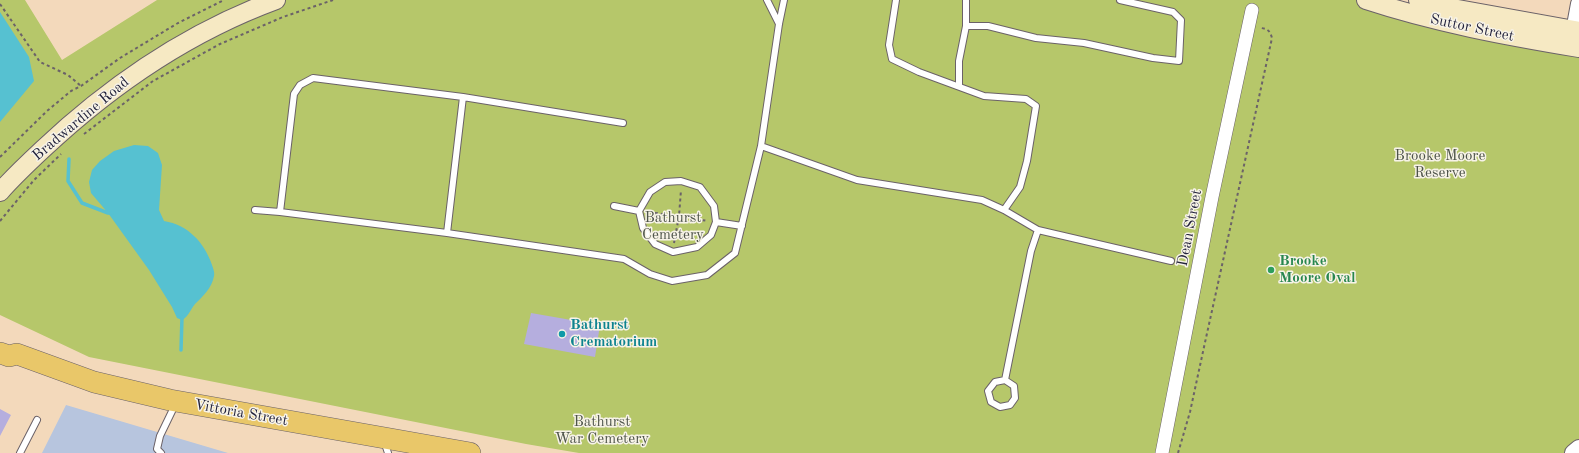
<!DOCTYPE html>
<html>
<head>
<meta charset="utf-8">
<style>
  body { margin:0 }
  canvas { display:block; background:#f3d9bb }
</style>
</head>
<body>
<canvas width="1579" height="453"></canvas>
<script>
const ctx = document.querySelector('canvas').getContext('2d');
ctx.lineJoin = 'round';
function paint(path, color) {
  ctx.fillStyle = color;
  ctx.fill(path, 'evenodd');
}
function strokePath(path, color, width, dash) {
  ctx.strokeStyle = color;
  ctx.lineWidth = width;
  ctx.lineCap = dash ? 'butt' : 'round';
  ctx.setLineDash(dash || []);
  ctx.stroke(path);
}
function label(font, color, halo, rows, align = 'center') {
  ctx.font = font + ' "Old Standard TT",serif';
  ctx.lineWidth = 3;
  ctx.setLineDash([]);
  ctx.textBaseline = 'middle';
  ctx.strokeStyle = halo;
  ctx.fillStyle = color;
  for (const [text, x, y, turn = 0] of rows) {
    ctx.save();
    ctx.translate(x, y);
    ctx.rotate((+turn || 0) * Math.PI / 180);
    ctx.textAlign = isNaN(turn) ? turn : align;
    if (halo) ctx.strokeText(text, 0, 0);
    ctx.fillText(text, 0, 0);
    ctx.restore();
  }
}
paint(new Path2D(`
  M66,405L228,453H42Z`), '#b7c5de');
paint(new Path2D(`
  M0,0H25L62,60L157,0H1366L1579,48V453H579L526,444L89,357L0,315Z`), '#b6c76a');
paint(new Path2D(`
  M0,12L29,57L34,81L0,122Z
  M134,145L148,146L158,153L162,165L159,210L164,221C188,225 204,242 212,265C213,268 215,273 214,276C212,288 203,296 195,304C190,310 189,316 182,320L177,318L172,307L149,270L108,213L91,193L89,182L92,170L100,161L114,151Z`), '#56c1d1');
strokePath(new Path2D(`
  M69,159L68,181L82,203L108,213H112
  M181,350L182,317`), '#56c1d1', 3.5);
paint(new Path2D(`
  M531,313L600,325L595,357L524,344Z
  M0,409L11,415L0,436Z`), '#b5aede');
const service = new Path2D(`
  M767,0L779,24
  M896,0L889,45L892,59L919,72L984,96L1026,99L1036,106L1027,161L1020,187L1004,210
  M966,26H988L1036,38L1084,43L1153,58L1179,61L1181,20L1173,12L1120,0
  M959,86V61L966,26V0
  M761,146L857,180L982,200L1004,210L1038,230L1171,261
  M614,206L639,211L643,228L655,244L673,252L697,247L711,235L716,222
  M255,210L280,212L447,233L624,259L650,274L672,281L707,275L735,253L761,146L779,24L784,0
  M639,211L650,192L665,182L681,181L700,187L714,206L716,222L742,226
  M280,212L294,94L300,85L313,78L463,97L623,123
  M447,233L463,97
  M1005,380L995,382L988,391L991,402L1000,407L1010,405L1015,398L1014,386L1005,380L1031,251L1038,230
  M384,441L388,453
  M20,453L37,420
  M161,453L157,449L160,436L175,405`);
const minor = new Path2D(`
  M1162,453L1212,197L1252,10`);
const tertiary = new Path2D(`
  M1572,42L1579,4
  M1573,453L1579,448`);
const secondary = new Path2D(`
  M1366,0C1436,23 1507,36 1579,48
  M1418,0L1441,6L1579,31
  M0,192C13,177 28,163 43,149C110,86 189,32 276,0`);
const trunk = new Path2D(`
  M0,353L9,356L17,354L94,382L170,400L470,453`);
strokePath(service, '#6b6268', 8);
strokePath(minor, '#6b6268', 14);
strokePath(tertiary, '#6b6268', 18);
strokePath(secondary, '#6b6268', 20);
strokePath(trunk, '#6b6268', 22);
strokePath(new Path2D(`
  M0,4L40,62L68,75L81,86
  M84,134L153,81L220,44L283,17L333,0
  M0,157L47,111L71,91L81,86L120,58L178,23L224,0
  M649,212L708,221
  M0,221L34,180L61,154
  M674,243L679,216L681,190
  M1178,453L1190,412L1204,347L1272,38C1270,31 1268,29 1261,28`), '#6b6268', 2, [3, 3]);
strokePath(service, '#fff', 6);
strokePath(minor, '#fff', 13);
strokePath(tertiary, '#fff', 16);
strokePath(secondary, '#f6e9c3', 18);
strokePath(trunk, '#e9c769', 21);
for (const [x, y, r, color] of [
  [1271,270,4,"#2e9e5b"],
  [562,334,4,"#0f9aa8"]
]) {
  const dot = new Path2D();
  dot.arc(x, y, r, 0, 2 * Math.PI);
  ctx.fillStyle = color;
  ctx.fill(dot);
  strokePath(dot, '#f7f3e8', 1.5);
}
label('15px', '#22223b', '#f7f3e8', [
  ["Suttor Street",1472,28,12],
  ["Bradwardine Road",81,119,-40],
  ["Dean Street",1190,228,-79],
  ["Vittoria Street",241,413,10]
]);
label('15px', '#4e5449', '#f7f3e8', [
  ["Brooke Moore",1440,156],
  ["Reserve",1440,173],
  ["Bathurst",673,218],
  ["Cemetery",673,235],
  ["Bathurst",602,422],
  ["War Cemetery",602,439]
]);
label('bold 15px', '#27864d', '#f7f3e8', [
  ["Brooke",1279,261],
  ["Moore Oval",1279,278]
], 'left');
label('bold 15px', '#0d838f', '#f7f3e8', [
  ["Bathurst",570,325],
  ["Crematorium",570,342]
], 'left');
</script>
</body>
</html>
